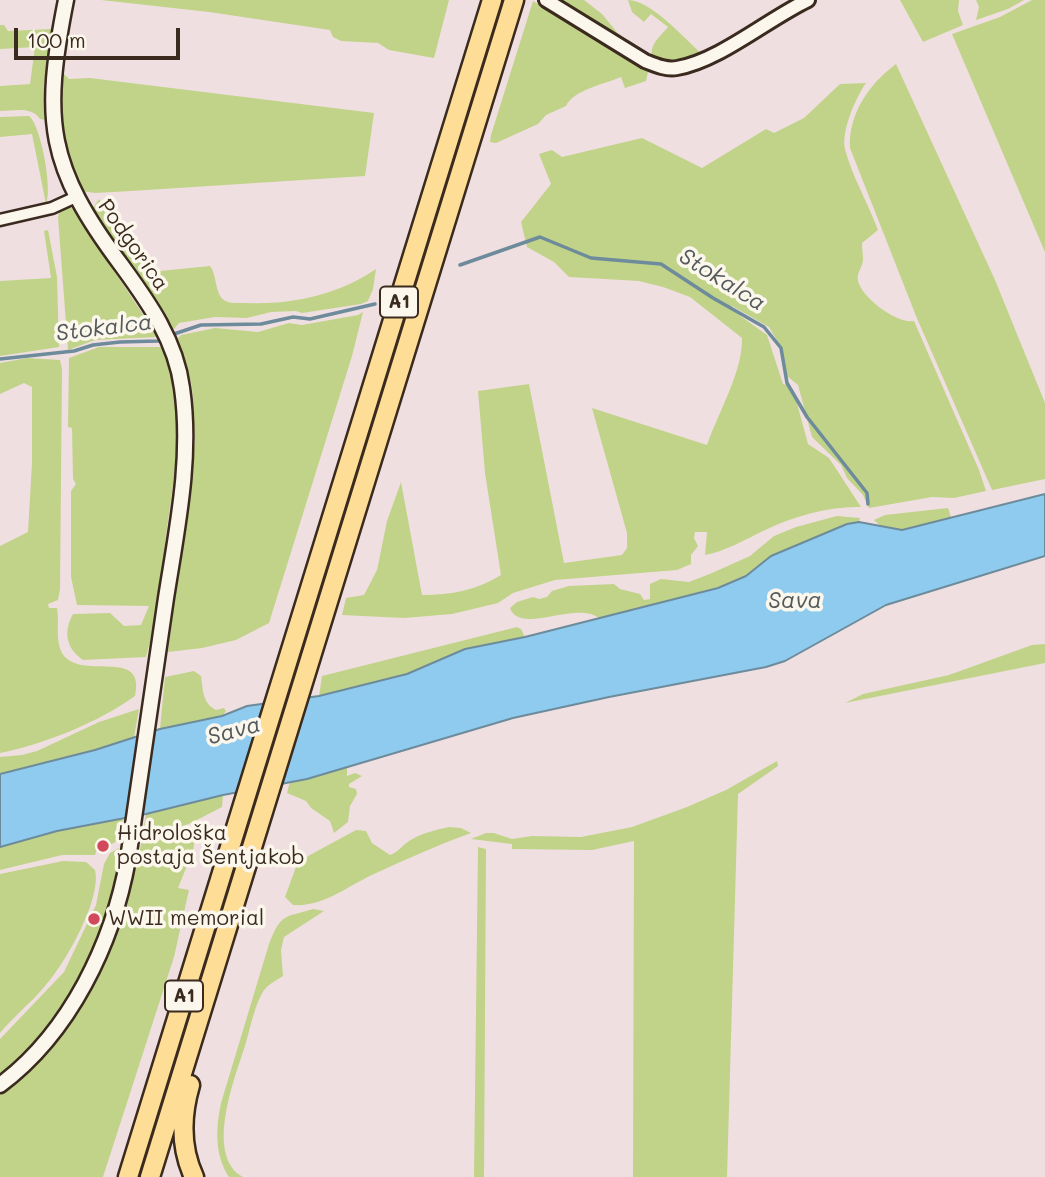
<!DOCTYPE html>
<html>
<head>
<meta charset="utf-8">
<style>
  body { margin:0 }
  #map { position:relative; width:1045px; height:1177px; overflow:hidden; background:#f0dfe1; font-family:Mali,sans-serif }
  canvas { display:block }
  .scale { position:absolute; left:14px; top:28px; width:166px; height:32px; box-sizing:border-box; border:4px solid #3b2a1e; border-top:0; padding-left:9px; font-size:21px; line-height:24px; white-space:nowrap; color:#3b2a1e; -webkit-text-stroke:5px #fbf7ec; paint-order:stroke }
</style>
</head>
<body>
<div id="map">
<canvas width="1045" height="1177"></canvas>
<div class="scale">100 m</div>
</div>
<script>
const ctx = document.querySelector('canvas').getContext('2d');
ctx.lineJoin = 'round';
function paint(path, color) {
  ctx.fillStyle = color;
  ctx.fill(path, 'evenodd');
}
function strokePath(path, color, width, dash) {
  ctx.strokeStyle = color;
  ctx.lineWidth = width;
  ctx.lineCap = dash ? 'butt' : 'round';
  ctx.setLineDash(dash || []);
  ctx.stroke(path);
}
function label(font, color, halo, rows, align = 'center') {
  ctx.font = font + ' Mali,sans-serif';
  ctx.lineWidth = 7;
  ctx.setLineDash([]);
  ctx.textBaseline = 'middle';
  ctx.strokeStyle = halo;
  ctx.fillStyle = color;
  for (const [text, x, y, turn = 0] of rows) {
    ctx.save();
    ctx.translate(x, y);
    ctx.rotate((+turn || 0) * Math.PI / 180);
    ctx.textAlign = isNaN(turn) ? turn : align;
    if (halo) ctx.strokeText(text, 0, 0);
    ctx.fillText(text, 0, 0);
    ctx.restore();
  }
}
paint(new Path2D(`
  M101,0H449L434,58L389,50L378,43L341,41L333,37L330,30L209,12Z
  M559,0H584L602,14L630,48Z
  M628,0C651,0 686,40 704,56L678,65L653,60C648,45 659,38 668,27L651,14L644,22L632,12Z
  M900,0H959L958,11L963,25L923,42Z
  M976,0H1024L1008,9L976,20L979,7Z
  M1032,0H1045V252L952,34L1000,17Z
  M533,1L648,72L646,81L625,88L621,77C605,84 573,90 566,106L546,115L538,124L496,143L490,142L491,135Z
  M0,25H4L8,31L52,29L44,88L46,120L40,119C32,106 13,111 0,111V86L30,84L35,47L0,49Z
  M896,64L995,280L1045,403V479L992,490L916,316L850,148C848,114 870,83 896,64Z
  M61,71L69,79L90,78L374,113L365,176L131,191L95,193L81,191C63,152 59,113 61,71Z
  M866,83C856,97 841,131 845,149C852,176 868,203 878,230L862,243C862,249 863,254 863,259C863,267 856,273 858,281C862,298 897,324 914,321L979,470L986,491L954,498L932,497L869,508L863,495L847,478L841,465L812,437L798,385L787,376L779,344L769,327L732,306V310L767,335L783,384L790,386L795,396L808,444L829,458L861,507C830,506 794,516 765,530C746,539 726,551 705,555L707,532H695L694,538L698,546L691,555V564L677,570L555,580L513,593L498,603L452,614L404,618L342,615L346,598L364,595L377,570L387,521L401,482L422,595C451,595 477,590 501,575L485,473L478,391L529,384L564,563L622,555L627,548V533L592,408L707,445C718,413 743,371 742,338L690,297L663,287L639,281L569,277L554,262L527,247L521,222L551,184L539,154L552,150L562,157L642,138L702,168L766,129L774,133L804,118L840,84Z
  M29,116C41,125 53,191 46,204L32,134L0,137V117Z
  M99,199L110,218L150,272L210,266C217,275 215,294 224,300C229,304 239,303 245,303C292,305 338,295 376,269L373,289L368,301L361,304L302,313L296,311L271,312L247,318L215,317L179,323L173,330L143,281L94,215L93,208Z
  M66,205L73,209L158,337L95,340L68,350L58,217L60,209Z
  M48,230L57,277L59,347L0,356V281L51,278L44,231Z
  M363,312L352,356L269,623L236,640L202,648L168,652L195,440L192,386L177,339L181,335L215,328L258,332L289,323L302,325L358,315Z
  M99,347H163C189,408 174,473 166,536C161,577 157,618 146,657L83,660C66,648 63,632 73,614L110,613L124,626L141,625L149,606L77,605L71,577V491L76,484L73,479L72,428L68,427L69,358Z
  M27,358L60,360L62,369L60,589L58,600L48,604L49,608H57C60,623 54,642 64,656C84,680 146,647 135,696C99,722 45,744 0,753V546L28,532L32,463V387L24,383L0,394V363Z
  M948,508L951,517C929,525 893,540 874,520L885,515Z
  M837,516L860,518L859,522L847,524L771,556L754,571L729,584L600,619C578,599 520,636 510,608L517,602L533,597L539,599L547,597L552,591L569,586L614,584L620,589L640,594L644,600L650,599V584L661,579L689,582L712,573L750,556L774,536L796,527Z
  M517,627L521,629L525,637L465,649L407,674L319,696L322,676Z
  M1045,644V663L845,703L863,694L949,675L1032,645Z
  M194,671L201,676C203,689 202,703 216,710L224,708L226,711L222,716L160,729L165,677Z
  M139,709L134,737L95,750L0,774V757L22,755L37,751L99,722Z
  M777,761L778,766L738,794L727,1177H633L634,841L592,850L512,849V844L471,839L486,833H494L512,839L532,836L581,837L632,827L687,807L726,790Z
  M347,766V776L355,773L362,776L349,784V787L356,789L357,794L350,806L348,822L334,833L330,821L311,808L306,801L287,793L290,781L317,776Z
  M223,795L222,807C198,819 170,837 143,832L146,814Z
  M123,817L121,839L108,846L106,841L99,843L95,855H62L0,870V847L57,831Z
  M449,827L461,828L471,833C438,845 406,859 374,874C347,886 324,907 293,905L285,897L297,864L310,855L356,830L366,831L372,843L390,855C399,852 402,845 409,841C422,833 435,830 449,827Z
  M193,828L196,832L193,851L178,888L189,890L174,957L103,1177H0V1094C87,1024 119,946 142,840L155,842Z
  M478,847L486,849L484,1177H474Z
  M119,848C116,870 114,892 107,912C87,974 50,1033 0,1074V1039L64,972L96,905L104,864L110,853Z
  M63,861L86,862L95,870C102,899 65,964 45,986C31,1003 14,1016 0,1033V874Z
  M313,909L324,911L284,937L281,950L283,976C277,980 269,984 265,989C255,1002 250,1030 245,1046C235,1077 204,1156 243,1177H229C214,1154 216,1128 221,1103L269,944C281,913 284,918 313,909Z`), '#c1d388');
const water = new Path2D(`
  M1045,494V556L886,605L785,661L766,667L609,697L513,718L307,779L223,795L146,814L57,831L0,847V774L95,750L160,729L222,716L247,706L319,696L407,674L465,649L525,637L718,588L746,576L771,556L847,524L859,522L902,530Z`);
paint(water, '#8ecbee');
strokePath(water, '#6d8b9b', 2);
strokePath(new Path2D(`
  M460,265L540,237L591,258L661,264L713,298L764,327L781,348L787,383L807,417L867,493L868,504
  M171,335L201,325L261,324L293,317L310,319L375,304
  M0,359L74,351L93,345L120,342L158,341L164,339`), '#6d8b9b', 3.5);
const minor = new Path2D(`
  M0,220L52,208L76,197`);
const tertiary = new Path2D(`
  M546,0L645,61C655,65 666,70 677,68C719,61 768,19 808,0`);
const secondary = new Path2D(`
  M0,1085C70,1033 113,943 128,859C141,772 153,685 166,598C177,528 192,458 182,388C176,341 149,303 122,266C47,166 42,121 66,0`);
const motorway = new Path2D(`
  M190,1085C181,1116 180,1147 194,1177
  M128,1177L492,0
  M150,1177L514,0`);
strokePath(minor, '#3b2a1e', 15);
strokePath(tertiary, '#3b2a1e', 18);
strokePath(secondary, '#3b2a1e', 19);
strokePath(motorway, '#3b2a1e', 23);
strokePath(minor, '#fbf7ec', 10);
strokePath(tertiary, '#fbf7ec', 12);
strokePath(secondary, '#fbf7ec', 14);
strokePath(motorway, '#fedd96', 18);
for (const [x, y, r, color] of [
  [103,846,7,"#d1495b"],
  [94,919,7,"#d1495b"]
]) {
  const dot = new Path2D();
  dot.arc(x, y, r, 0, 2 * Math.PI);
  ctx.fillStyle = color;
  ctx.fill(dot);
  strokePath(dot, '#fbf7ec', 2.5);
}
for (const [x, y, w] of [
  [399,302,38],
  [184,996,38]
]) {
  const box = new Path2D();
  box.roundRect(x - w / 2, y - 15.5, w, 31, 5);
  ctx.fillStyle = '#fbf7ec';
  ctx.fill(box);
  strokePath(box, '#3b2a1e', 2);
}
label('bold 19px', '#3b2a1e', null, [
  ["A1",399,302],
  ["A1",184,996]
]);
label('21px', '#3b2a1e', '#fbf7ec', [
  ["Podgorica",133,245,55]
]);
label('21px', '#3b2a1e', '#fbf7ec', [
  ["Hidrološka",117,834],
  ["postaja Šentjakob",117,858],
  ["WWII memorial",108,919]
], 'left');
label('italic 23px', '#545a5c', '#fbf7ec', [
  ["Stokalca",722,280,32],
  ["Stokalca",104,328,-7],
  ["Sava",795,601],
  ["Sava",234,731,-15]
]);
</script>
</body>
</html>
